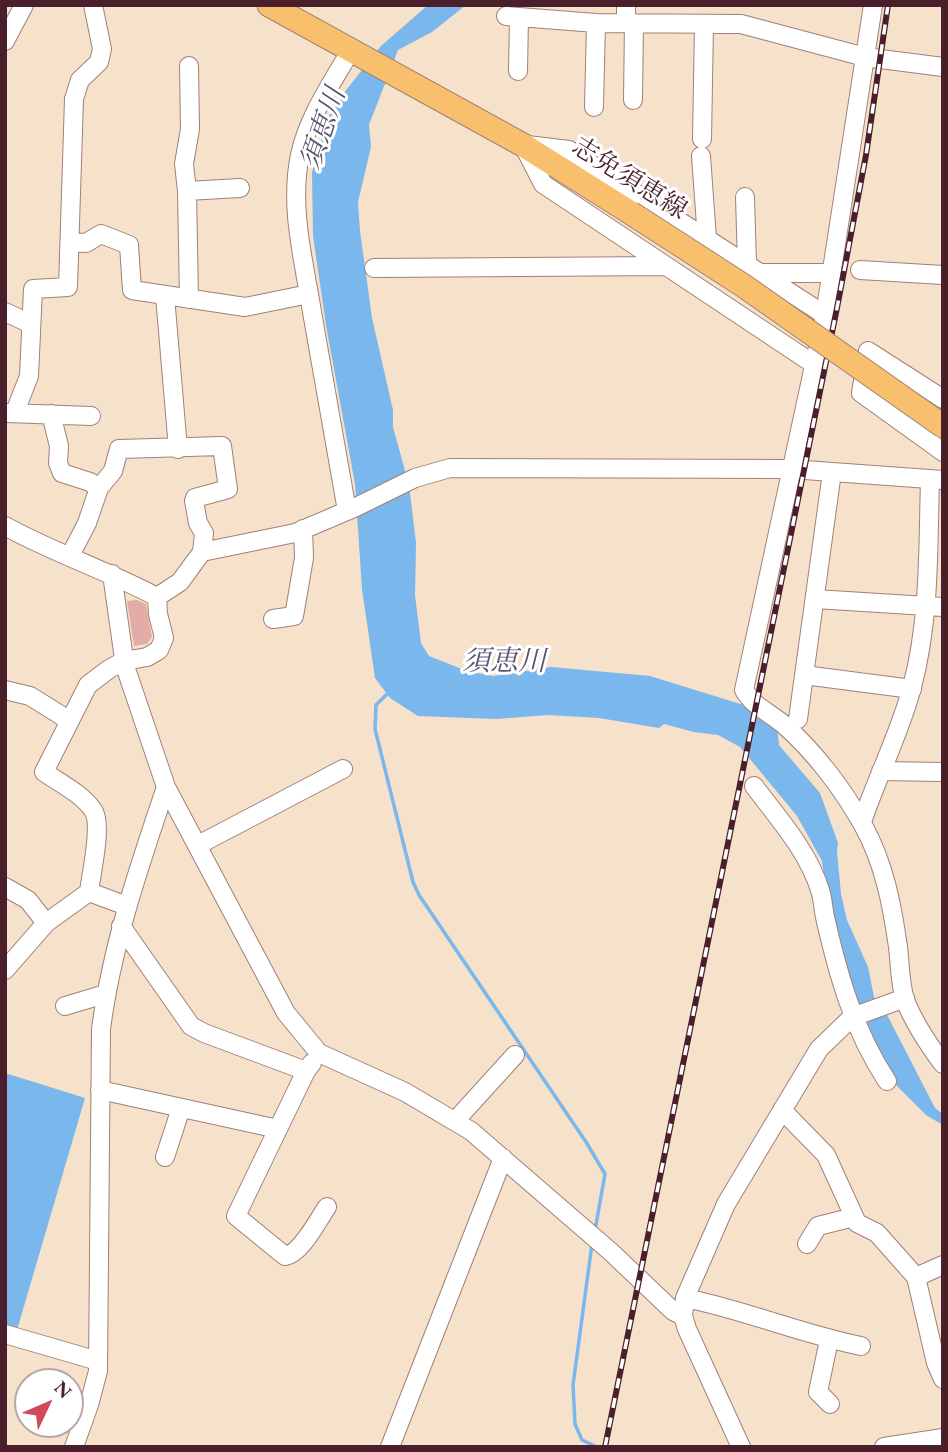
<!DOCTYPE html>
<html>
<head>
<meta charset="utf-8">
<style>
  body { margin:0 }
  #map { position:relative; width:948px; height:1452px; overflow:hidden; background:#f6e1ca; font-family:"EB Garamond",serif }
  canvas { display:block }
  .frame { position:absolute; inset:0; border:7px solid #4a1f2b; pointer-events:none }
  .north { position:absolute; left:14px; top:1368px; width:70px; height:70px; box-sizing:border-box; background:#fff; border:2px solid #b7a5aa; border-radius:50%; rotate:46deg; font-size:19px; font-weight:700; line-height:28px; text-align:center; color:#4a1f2b }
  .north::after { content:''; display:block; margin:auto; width:24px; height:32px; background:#d1495b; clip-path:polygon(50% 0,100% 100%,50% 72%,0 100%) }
</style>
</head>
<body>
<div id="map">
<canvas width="948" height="1452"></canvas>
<div class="frame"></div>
<div class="north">N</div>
</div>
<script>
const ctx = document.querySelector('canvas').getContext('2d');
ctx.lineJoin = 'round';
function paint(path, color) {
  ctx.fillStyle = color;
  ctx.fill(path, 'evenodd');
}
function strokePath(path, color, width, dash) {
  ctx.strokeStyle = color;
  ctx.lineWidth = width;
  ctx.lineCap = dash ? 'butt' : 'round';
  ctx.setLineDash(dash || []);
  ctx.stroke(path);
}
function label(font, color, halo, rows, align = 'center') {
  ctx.font = font + ' "EB Garamond","Noto Serif JP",serif';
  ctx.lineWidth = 6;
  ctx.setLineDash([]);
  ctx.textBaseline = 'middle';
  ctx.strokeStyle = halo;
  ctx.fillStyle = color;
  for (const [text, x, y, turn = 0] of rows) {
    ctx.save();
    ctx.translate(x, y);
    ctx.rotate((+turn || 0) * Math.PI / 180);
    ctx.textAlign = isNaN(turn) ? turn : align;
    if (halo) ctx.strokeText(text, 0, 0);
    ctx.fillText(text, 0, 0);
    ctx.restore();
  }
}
paint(new Path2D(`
  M428,5H466L432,32L398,50L369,125L371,147L358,202L360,231L372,318L393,410V427L409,485L416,543L415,595L421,643L429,656L467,671L493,676L551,667L650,676L750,707L777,727L779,745L820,793L838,843L837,852L841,894L847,920L868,967L875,1002L884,1009L935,1108L943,1114V1125L926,1115L897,1086L875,1053L857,1008L826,891L822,861L797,816L740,747L718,735L694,732L664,724L659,728L599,718L548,715L496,719L418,716L390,698L375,678L362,589L355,484L326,325L313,236L312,172L329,116L347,89L381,46Z
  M5,1073L85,1098L17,1330L5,1327Z`), '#7ab7ec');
strokePath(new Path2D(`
  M390,691L376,705L375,729L413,882L419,895L586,1142L605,1174L595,1230
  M592,1244L573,1385L575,1424L582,1440L597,1447`), '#7ab7ec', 3.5);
paint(new Path2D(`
  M137,600L146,604L152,637L147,644L134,646L127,601Z`), '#e3aca6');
const minor = new Path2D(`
  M626,5V17
  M873,5L825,315L744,690C753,706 770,713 783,724C814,751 843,789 863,825C884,863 892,904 898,947C900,964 900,984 905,1000C914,1023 928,1044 943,1064
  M506,16L596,23L741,24L865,57L943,67
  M5,41L24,5
  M189,66L190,129L184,164L187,191L189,299
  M518,71L519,17
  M633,100L634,23
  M594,107L596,23
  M702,139L704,24
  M523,145L543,184L815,365
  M527,145L569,150L825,315
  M701,156L707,239
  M187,191L240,188
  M745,197L747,265
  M70,242L86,243L101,234L129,245L132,290L245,307L309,294
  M374,268L666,266
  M860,270L943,275
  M759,273H831
  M165,296L178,449
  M5,312L31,324
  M943,399L868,351L861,393L943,452
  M15,412L29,376L33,289L68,287L74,99L80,80L99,62L102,49L93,5
  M7,413L91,416
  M51,414L59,446L58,463L62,473L90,482L99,488
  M347,511C335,445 324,378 312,312C304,261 289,207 300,155C308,117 332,83 351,50
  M5,526C54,553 108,571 157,597L180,582L202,552L295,533L354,508L415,478L450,468L791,469L943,480
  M70,556L87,523L99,488L113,471L119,449L222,446L228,489L195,498L194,501L198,523L204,533L202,552
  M112,574L125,666L166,787L286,1013L319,1053L405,1092L471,1131L611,1252L673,1311L683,1316
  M815,599L943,607
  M273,619L294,616L304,558L303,529
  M804,675L912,689
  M5,690L30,696L70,721
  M798,719L832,472
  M881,771L943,772
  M754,786C778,818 808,851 820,890C823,899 823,908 825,917C838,975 854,1031 887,1081
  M862,822C877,777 900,733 912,687C930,620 928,548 930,479
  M198,845L343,769
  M5,887L28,900L46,923
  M89,892C91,874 103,824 93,810C82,794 60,783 44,772L88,685L109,669L124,661L147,657L159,650L164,638L158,614L157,597
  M121,926L191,1026L204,1033L306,1071L312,1063
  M5,970L46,923L89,892L127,906
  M65,1006L105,994
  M306,1071L236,1216L285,1256C301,1254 318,1220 327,1207
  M100,1090L278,1129
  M782,1110L826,1155L857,1223L877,1233L916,1277L936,1363L943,1379
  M455,1121L515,1055
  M165,1157L181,1108
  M807,1244L818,1226L854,1217
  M916,1277L943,1265
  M685,1298C745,1310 801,1334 861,1346
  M5,1334L98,1361
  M829,1340L818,1392L830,1404
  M74,1447L89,1405L98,1371L101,1029C112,945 139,867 166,787
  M390,1447L503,1158
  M741,1447L687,1329L683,1316L685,1298L726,1204L819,1049L848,1021L858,1015L905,998
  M884,1447L943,1438`);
const major = new Path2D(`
  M269,5L523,145L631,213`);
strokePath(minor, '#a0807a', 20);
strokePath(major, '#a0807a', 25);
strokePath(minor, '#fff', 18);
strokePath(major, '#f8bf6c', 23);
const rail = new Path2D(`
  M605,1447L837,308L866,155L888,5`);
strokePath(rail, '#4a1f2b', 6);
strokePath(rail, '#fff', 3.5, [10]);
const majorBridge = new Path2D(`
  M631,213L744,286L943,426`);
strokePath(majorBridge, '#a0807a', 25, []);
strokePath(majorBridge, '#f8bf6c', 23);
label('26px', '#4a1f2b', '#fff', [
  ["志免須恵線",629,179,32]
]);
label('italic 28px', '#5b546f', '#fff', [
  ["須恵川",324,129,-71],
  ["須恵川",504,662]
]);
</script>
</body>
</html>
